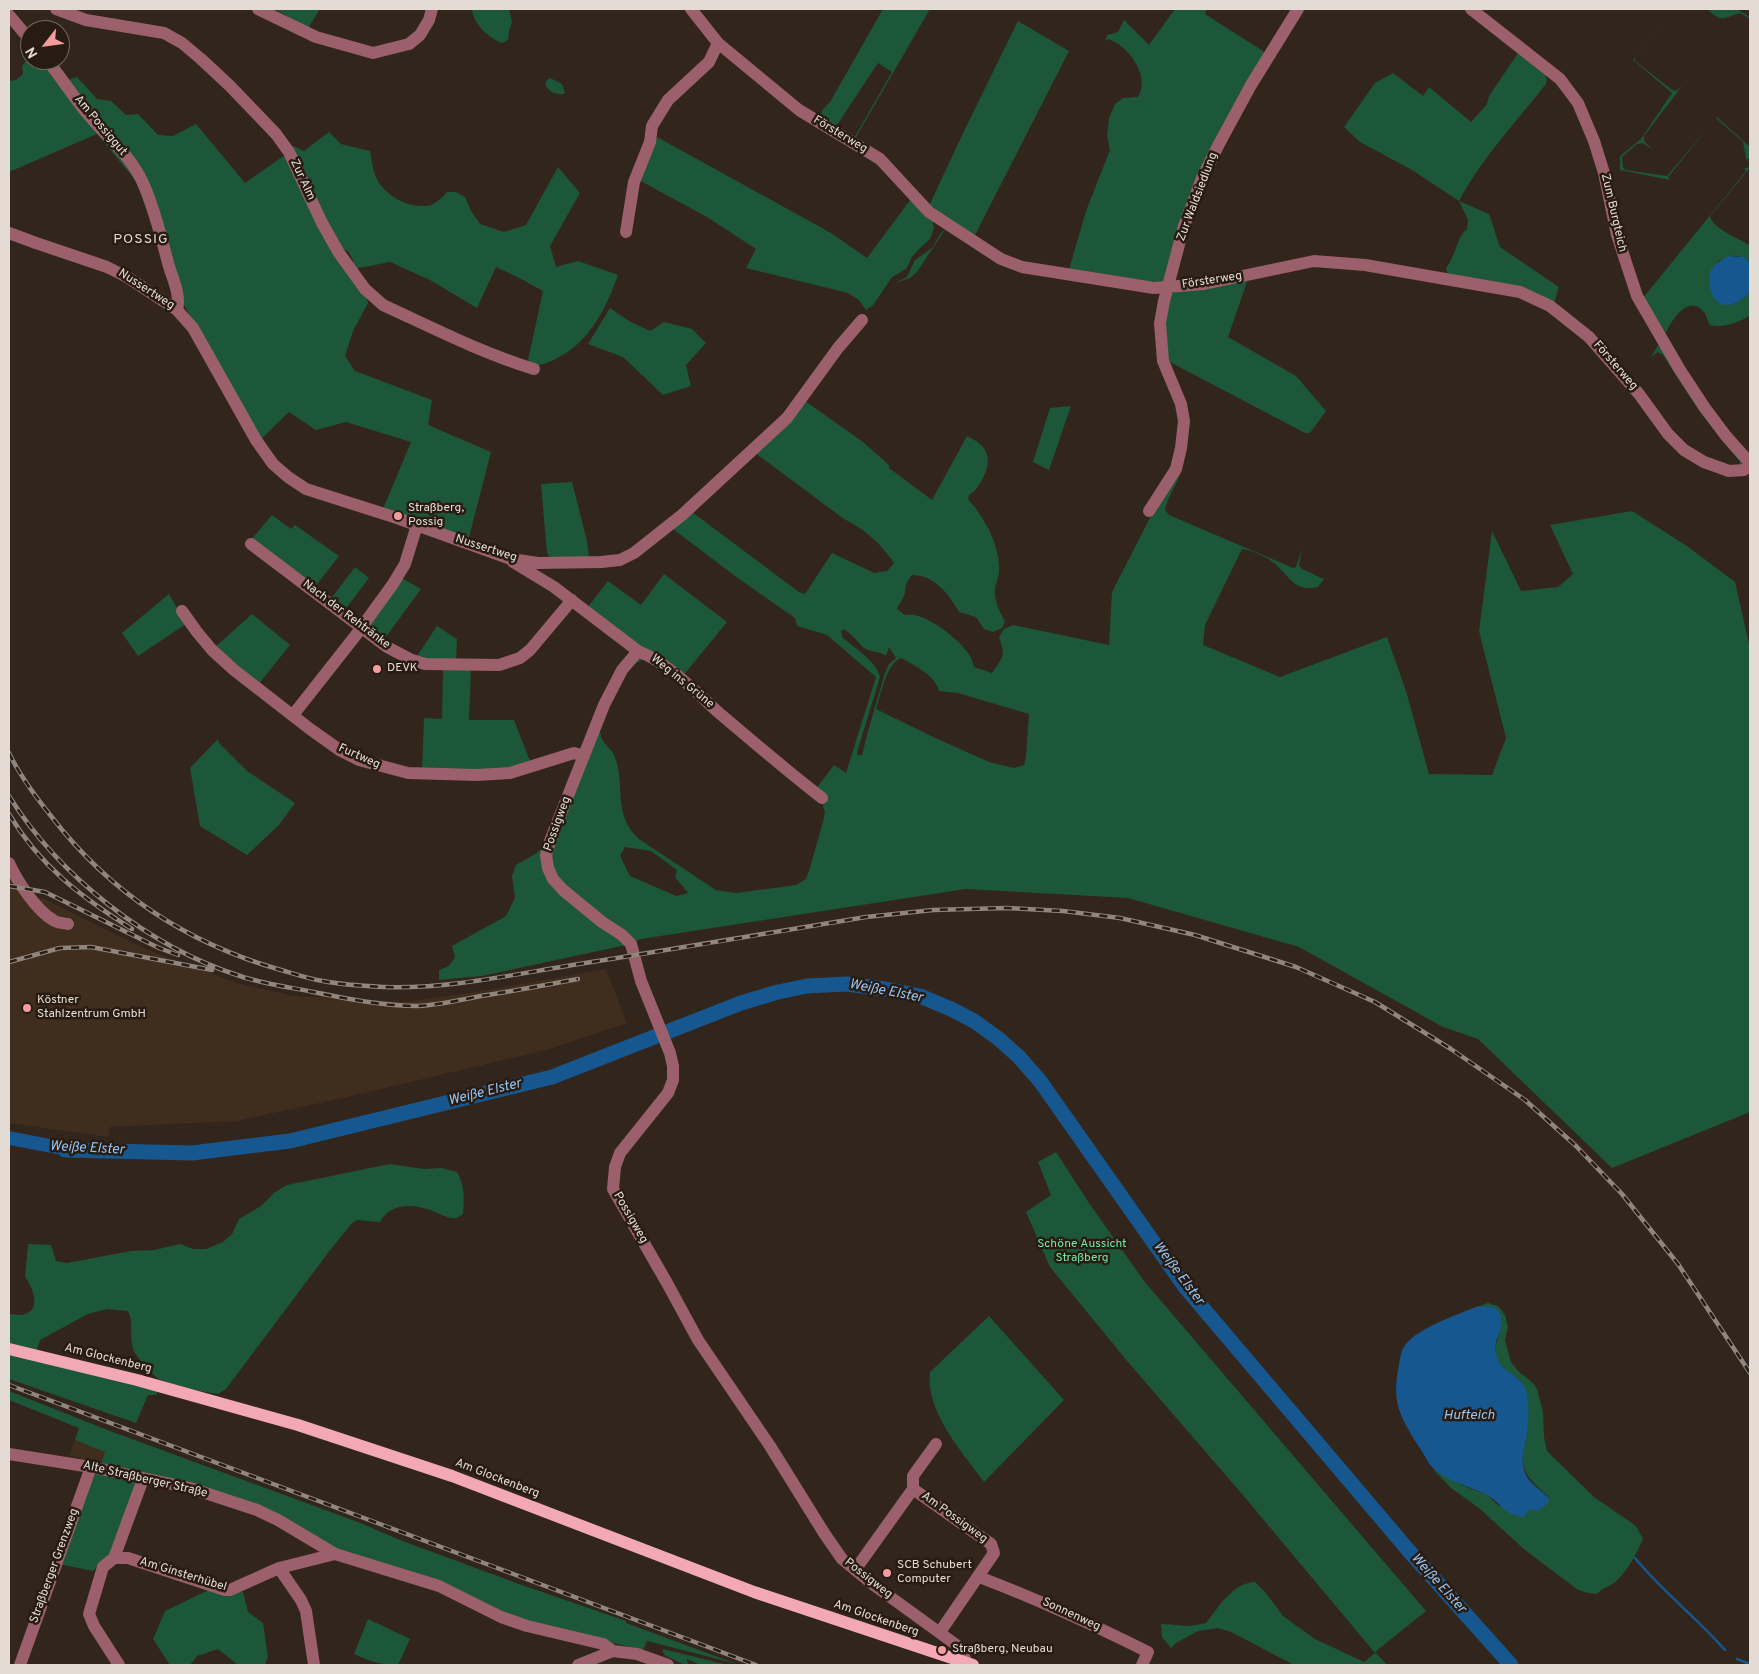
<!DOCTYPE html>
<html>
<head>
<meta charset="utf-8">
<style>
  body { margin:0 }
  #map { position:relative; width:1759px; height:1674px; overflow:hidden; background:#32251b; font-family:Overpass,sans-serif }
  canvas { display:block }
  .frame { position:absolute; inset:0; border:10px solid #e4dbd4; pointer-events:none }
  .north { position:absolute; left:20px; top:20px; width:50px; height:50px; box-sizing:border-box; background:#281c12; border:1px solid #736860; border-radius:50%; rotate:240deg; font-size:14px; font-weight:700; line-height:20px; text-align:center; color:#e4dbd4 }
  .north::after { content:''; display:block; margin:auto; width:18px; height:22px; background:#f59b9d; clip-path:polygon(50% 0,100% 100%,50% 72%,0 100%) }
</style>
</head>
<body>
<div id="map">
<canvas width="1759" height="1674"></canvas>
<div class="frame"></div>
<div class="north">N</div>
</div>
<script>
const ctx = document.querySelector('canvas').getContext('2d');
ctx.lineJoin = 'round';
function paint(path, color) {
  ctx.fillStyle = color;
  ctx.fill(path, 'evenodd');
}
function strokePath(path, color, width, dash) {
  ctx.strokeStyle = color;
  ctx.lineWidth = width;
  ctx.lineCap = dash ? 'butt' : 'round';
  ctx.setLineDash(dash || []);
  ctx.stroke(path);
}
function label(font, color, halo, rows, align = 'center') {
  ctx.font = font + ' Overpass,sans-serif';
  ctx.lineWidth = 5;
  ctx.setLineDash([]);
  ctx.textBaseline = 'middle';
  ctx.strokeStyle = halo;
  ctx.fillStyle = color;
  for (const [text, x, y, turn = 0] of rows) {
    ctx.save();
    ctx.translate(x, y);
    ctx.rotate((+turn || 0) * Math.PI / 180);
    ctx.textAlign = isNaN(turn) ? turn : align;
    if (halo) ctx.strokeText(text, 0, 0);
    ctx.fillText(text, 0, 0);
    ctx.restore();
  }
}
paint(new Path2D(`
  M9,876L22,896L44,899L148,950L237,983L293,996L407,1002L487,990L606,969L627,1023L550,1049L343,1098L236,1121L110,1127L108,1137L9,1123Z
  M75,1440L105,1452L101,1464L69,1455Z`), '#3f2d1e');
paint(new Path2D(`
  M275,9H320L308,28Z
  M472,9H509L512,22L509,31L508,40L502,43C489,38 473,24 472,9Z
  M883,9H930L856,137L858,141L854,138L892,72L878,63L835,128L820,119L823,109L830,102Z
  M1175,9H1207L1205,14L1266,53L1230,117L1164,283L1068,273L1086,211L1110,150L1107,136L1109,118L1115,104L1123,98L1138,97C1151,76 1128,45 1108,39L1105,41L1107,35L1118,32L1124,20L1149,45Z
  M1675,9L1635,58V61L1672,90L1676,91L1682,86L1644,136V141L1653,150L1643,143L1637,144L1622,157L1623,167L1625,170L1667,176L1718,116V118L1750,147V158L1747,159V163L1743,142L1716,118L1668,177L1670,180L1620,170V156L1641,139L1672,93L1633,60Z
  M1707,9H1737L1750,17V19L1740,13C1723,18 1722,23 1707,9Z
  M1018,21L1069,51L973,239L928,208L965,129Z
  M1518,53C1528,60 1551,71 1546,84C1516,122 1482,158 1459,201L1489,214L1500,247L1559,287L1554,303L1591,336L1635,385L1638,380C1638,392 1648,400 1655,409C1678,441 1696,465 1738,466L1740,462L1699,411L1663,355L1658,352L1651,357L1659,344L1708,418L1742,459L1743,466C1724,472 1697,460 1683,448C1669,435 1659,418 1648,403C1625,372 1598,343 1569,319C1564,314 1558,308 1552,304C1522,287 1486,284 1453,278L1448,275L1446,268C1456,256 1457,236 1467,229L1468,220L1459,201L1412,170L1360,142L1344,127L1375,83L1393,73L1423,96L1429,87L1471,122L1487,104L1489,96Z
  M30,56V60H41L68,80L77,77L97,99L111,101L126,115L138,114L158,135L173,136L196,124L245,183L288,153L293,146L304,151L329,132L341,144L370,151C372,161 373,173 378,181C387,196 407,207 425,206C434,206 442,198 447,192H456L465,197L471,211L480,224L504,232L526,225L558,167L580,193L550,246L556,267L578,261L618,275C603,317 582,355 536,366L528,360L543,291L521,279L496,267L477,308L430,280L390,262L354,269L353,260L348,251L341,249L366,295L368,303L353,331L345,356L355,371L432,400L428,425L491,452L468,541L383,509L411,442L346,422L316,430L289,412L261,439L181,300L136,181L97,134L9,172V81L16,80L23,74L22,66Z
  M550,78L562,84L565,93L563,94C556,94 550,93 546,86V81Z
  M657,137L831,233L867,258L911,199L932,218L934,228L930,239L918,250L912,257L906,269L892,277L873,305L866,310L859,300L848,293L746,268L756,249L707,217L637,179Z
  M1749,167V169L1710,216C1713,229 1738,238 1749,245L1750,263C1739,252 1730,255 1717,262L1710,290C1724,311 1733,308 1750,292V315C1739,323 1724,328 1710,325C1708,321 1706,314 1703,311C1688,294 1671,321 1666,333L1643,298L1746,171L1744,169Z
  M946,228L917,272L910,278L895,283L907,277L915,260L932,248L940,234Z
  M1248,279L1228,337L1296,376L1326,411L1310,433H1305L1168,361L1163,324L1170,293Z
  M610,308L629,321L650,331L664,322L692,329L706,343L686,365L691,386L663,395L623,357L588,344Z
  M805,401L863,442L889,465V468L932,500L967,436C989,446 993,459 982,480C978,486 976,491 969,495L968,499C985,518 1001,547 999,573C998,578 996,583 995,588C994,600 999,611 1005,621L1002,628L993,632L984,629L976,617L959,612C950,595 933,574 912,575C902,587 908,588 903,598C901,602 899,604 897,609L905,615C923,610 961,640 970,656C972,659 973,664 974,667L992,673C1003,656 1006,658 999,637L1004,629L1013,625L1109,645L1112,592L1154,510L1183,460C1182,479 1169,492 1165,510L1169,515L1293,568L1296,567L1302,549L1299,565L1302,569L1324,579L1318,587C1293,592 1291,577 1275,564C1268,557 1251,550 1242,549L1205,625L1203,645L1280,677L1387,637L1406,691L1429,774L1492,775L1506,738L1479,631L1492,531L1521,591L1558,587L1573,574L1550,525L1632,511L1687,546L1735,582L1750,648V1112L1612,1168L1478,1039L1443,1027L1299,947L1128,898L966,889L641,939L626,945L482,976L439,980V970L449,966L455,957L452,946L506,916L515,898L512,876L516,865C525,859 535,856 542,848L625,670L643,655L815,790L834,765L846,773L876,677L827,635L797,626L795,618L735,576L673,529L692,512L799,592L805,594L832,553L874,573L887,571L894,563C881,544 865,529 844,519L754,452ZM843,629C852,633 857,642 864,648C872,653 879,650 886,656L889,647L896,658L889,664L885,673L868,731L862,755H857L858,749L880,677C877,662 855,648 843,638L841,632ZM901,658C914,665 936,676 939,691L958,693L1029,714L1026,756L1024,765L1014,768L989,762L931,736L876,709C881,694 886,664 901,658ZM642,660H647L673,680L822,803L825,812L823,822L809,871L806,879L796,885L736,893L716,890L639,839C613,815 625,790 616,760C612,746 601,746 600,730C608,711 621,668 642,660ZM625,847L651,851L677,870L675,877L688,893L676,896L630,876L620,856Z
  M1071,406L1049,470L1033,462L1050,408Z
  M572,482L587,541L589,557L553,561L547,553L541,484Z
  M272,515L291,529L295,525L339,556L314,588L251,540Z
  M355,567L369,578L344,611L330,600Z
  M664,574L727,622L682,677L587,608L608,581L641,605Z
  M400,577L421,589L383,641L369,630L368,623Z
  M169,594L186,624L138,656L122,633Z
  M252,614L290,645L258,685L214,648Z
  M437,626L457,639L456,662L415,659Z
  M443,669H471L469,720H514L531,764L506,772L422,770L424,718L442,719Z
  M218,739L219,743L247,771L295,803L279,825L247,855L200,826L190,768Z
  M1056,1152L1089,1203L1144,1281L1426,1611L1375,1652L1387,1665H1294L1231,1632L1218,1628L1198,1631L1176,1643L1171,1648L1162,1637L1161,1624L1190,1626L1206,1623C1219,1607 1232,1583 1255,1582L1266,1593L1283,1616L1315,1639L1364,1662L1375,1653L1242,1494L1128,1362L1050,1267L1026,1212L1051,1195L1038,1162Z
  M390,1164L424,1169L442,1168L457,1172C465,1186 464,1199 463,1214C462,1215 457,1218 456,1218C449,1219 440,1214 433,1211C414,1204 391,1202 380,1222L358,1220L352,1223L331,1249L226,1389L218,1394C203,1392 174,1386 161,1380C154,1377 136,1357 133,1349C129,1337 134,1322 128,1311L107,1309L88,1314L40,1340L34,1359L158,1391L156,1395H148L136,1423L9,1379V1314C14,1314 20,1316 25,1314C42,1310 32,1285 25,1277L28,1244L51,1245L56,1261L67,1263L131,1251L154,1250L180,1244L193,1249H206L223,1242L232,1234L239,1219L261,1206L275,1192L287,1185Z
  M1488,1303L1498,1306L1505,1315L1508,1327L1505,1340L1511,1362L1518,1371L1533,1383L1537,1389L1543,1412L1544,1437L1547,1451L1594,1497L1636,1526L1643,1539C1636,1555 1627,1572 1614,1583C1608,1587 1602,1588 1597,1594L1588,1593L1578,1590L1525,1550L1479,1508L1451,1488L1433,1469L1462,1485L1487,1495L1499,1506L1530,1509L1549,1497C1530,1480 1516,1470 1526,1441L1520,1380C1500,1367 1488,1359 1500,1333L1493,1307H1476Z
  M989,1316L1064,1400L984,1482C962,1452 925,1411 930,1372Z
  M9,1391L110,1431L358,1522L400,1540L519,1584L626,1621V1623L737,1664L647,1641L643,1650L528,1623L336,1550L293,1526L101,1464L105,1452L75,1440L79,1428L9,1400Z
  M92,1472L120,1480L139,1482L115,1548L93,1571L59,1564Z
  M213,1588L243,1592L248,1612L263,1623L268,1657L265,1665H238L218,1649L197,1656L190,1665H170L153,1639L165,1611Z
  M368,1619L410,1639L398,1665C381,1665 369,1661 354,1654Z
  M663,1649L728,1665H700L687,1659L688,1665H685L666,1656L663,1653Z`), '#1d5739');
paint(new Path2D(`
  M1729,256L1744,257L1750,263V292C1744,298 1735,306 1726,305C1711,305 1706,282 1711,270C1715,263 1723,259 1729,256Z
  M9,1131L76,1144L85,1151L78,1158L9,1145Z
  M1476,1307C1481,1307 1487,1306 1491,1307C1503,1309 1502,1324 1500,1332C1499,1336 1496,1339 1496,1343C1495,1346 1495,1351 1496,1354C1499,1373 1521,1373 1526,1391C1530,1403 1528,1428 1526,1440C1523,1453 1520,1464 1527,1477C1532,1485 1542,1491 1549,1498L1548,1503L1538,1511L1530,1509L1523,1517C1502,1514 1500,1501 1485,1494C1471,1487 1445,1480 1434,1469C1428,1464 1424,1453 1419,1447C1400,1416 1391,1403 1399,1365C1400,1358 1401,1350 1406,1344C1417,1329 1458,1314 1476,1307Z`), '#175790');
strokePath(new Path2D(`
  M1635,1558C1662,1591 1697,1618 1725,1650
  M1737,1659L1750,1664`), '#175790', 2.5);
strokePath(new Path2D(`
  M65,1150L192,1153L290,1141L552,1077L741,1003L778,992L807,986L847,984L885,989L920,996L951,1009L974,1021L999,1039L1019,1057L1040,1081L1185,1287L1409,1551L1511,1665`), '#175790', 15);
strokePath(new Path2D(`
  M56,9L86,20L164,33L182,43L201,59L230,86L276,134L289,152L322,223L339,253L365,289L383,305C433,328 482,353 534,369
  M258,9L316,37L373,53L409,44L420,35L429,20L432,9
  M691,9L718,43L799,110L880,159L929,212L1001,259L1022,267L1154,288L1204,284L1314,261L1365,265L1520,292L1550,306L1589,337L1639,394L1668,434L1684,450L1704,462L1729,471L1744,470L1750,465
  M1471,9L1560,79L1578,103L1594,141L1604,173L1617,235L1637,296L1680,370L1705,408L1726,436L1750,463
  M9,15L30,40
  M47,60C61,77 72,95 86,112C106,137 129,153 143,183C154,208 161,236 168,263C172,278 181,294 177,310
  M626,232L634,182L650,142L652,126L668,100L709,62L718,43
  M9,233L36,243L107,267L127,277L177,310L193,328L256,440L273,464L288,477L306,489L397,518L511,559L538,563L601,562L620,560L634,553L682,515L787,418L838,348L862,320
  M1149,511L1176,469L1181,448L1184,421L1181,404L1163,361L1160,323L1164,301L1184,226L1202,178L1219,144L1251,85L1298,9
  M251,544L387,647L412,660L425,664L499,665L520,658L530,650L572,600
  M513,562L554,587L638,651C668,663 694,690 718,712C752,741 786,770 822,798
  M182,611L197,632L212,650L234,670L310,729L341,751L359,760L408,773L477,775L510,773L574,753L584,756
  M638,651L622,670L604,705L550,841L546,855L548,868L553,879L563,890L602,922L622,935L631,944L641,981L670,1053L673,1066V1080L668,1093L620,1153L615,1167L613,1189L667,1283L698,1340L770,1446L824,1533L842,1559L871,1583L962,1649L966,1663
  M293,715L356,635L393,584L405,564L417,525
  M9,863C17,881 36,910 53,920C57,923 63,923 68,924
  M9,1454L91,1467L190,1488L257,1510L278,1520L335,1554L439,1586L501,1617L527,1626L603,1644L613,1651L637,1654L668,1665
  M913,1489V1476L936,1444
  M114,1558L143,1479
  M279,1568L301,1600L306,1611L314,1665
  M855,1570L913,1489L991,1544L994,1553L940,1632
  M979,1577C1037,1599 1092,1624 1148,1652L1142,1665
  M20,1665L91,1467
  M119,1665L94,1626L89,1614L103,1567L114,1558H128L225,1590H230L279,1568L335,1554
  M578,1665L613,1651`), '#9b606b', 12);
strokePath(new Path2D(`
  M9,1349L137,1380L298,1425L452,1476L754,1592L973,1665`), '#f2a9b5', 12);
const rail = new Path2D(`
  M9,753C20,776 35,796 51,816C110,893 189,944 281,970C295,974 309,979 323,981C343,985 365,986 385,987C450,989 515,974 579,964C675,949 771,933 866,917L933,910L1007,908L1063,911L1120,918L1195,935L1296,967L1375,1002L1451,1049L1525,1100L1576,1146L1622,1194L1678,1264L1750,1373
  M9,796C59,876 149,947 240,976C263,984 289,987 313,992C348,999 382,1006 418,1006C439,1005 460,1000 481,996C513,991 546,985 578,979
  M9,814C40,866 81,897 132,929
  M9,886L45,892L159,948L178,955
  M9,962L60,948L91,947L212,970
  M9,1385L756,1665`);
strokePath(rail, '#90867d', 4.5);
strokePath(rail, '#281c12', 2.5, [8]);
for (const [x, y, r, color] of [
  [398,516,5,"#f59b9d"],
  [377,669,5,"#f59b9d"],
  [27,1008,5,"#f59b9d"],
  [887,1573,5,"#f59b9d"],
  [942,1650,5,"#f59b9d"]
]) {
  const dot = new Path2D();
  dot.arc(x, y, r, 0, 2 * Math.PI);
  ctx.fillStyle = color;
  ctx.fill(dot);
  strokePath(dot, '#281c12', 2);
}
label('12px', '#e4dbd4', '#281c12', [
  ["Am Possiggut",100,126,50],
  ["Försterweg",840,135,31],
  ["Zur Alm",302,180,65],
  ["Zur Waldsiedlung",1198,197,-69],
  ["Zum Burgteich",1613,213,77],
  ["Försterweg",1212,281,-9],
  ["Nussertweg",146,290,33],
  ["Försterweg",1615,366,49],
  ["Nussertweg",486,549,18],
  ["Nach der Rehtränke",346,615,37],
  ["Weg ins Grüne",682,682,39],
  ["Furtweg",359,757,24],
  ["Possigweg",558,824,-70],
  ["Possigweg",630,1218,60],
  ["Am Glockenberg",108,1359,14],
  ["Am Glockenberg",497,1479,21],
  ["Alte Straßberger Straße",145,1480,13],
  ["Am Possigweg",954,1518,36],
  ["Straßberger Grenzweg",55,1566,-70],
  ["Am Ginsterhübel",183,1575,17],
  ["Possigweg",868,1579,38],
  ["Sonnenweg",1071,1615,25],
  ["Am Glockenberg",876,1619,19]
]);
label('12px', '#e4dbd4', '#281c12', [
  ["Straßberg,",408,509],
  ["Possig",408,523],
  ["DEVK",387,669],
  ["Köstner",37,1001],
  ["Stahlzentrum GmbH",37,1015],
  ["SCB Schubert",897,1566],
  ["Computer",897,1580],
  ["Straßberg, Neubau",952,1650]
], 'left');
label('12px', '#72e8a7', '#281c12', [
  ["Schöne Aussicht",1082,1245],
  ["Straßberg",1082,1259]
]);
ctx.letterSpacing = '1px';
label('14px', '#e4dbd4', '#281c12', [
  ["POSSIG",141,240]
]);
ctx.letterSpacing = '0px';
label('italic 14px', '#94c3f4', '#281c12', [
  ["Weiße Elster",886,992,11],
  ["Weiße Elster",485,1093,-14],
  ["Weiße Elster",87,1149,3],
  ["Weiße Elster",1178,1274,53],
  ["Hufteich",1469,1416],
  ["Weiße Elster",1438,1584,48]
]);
</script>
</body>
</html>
